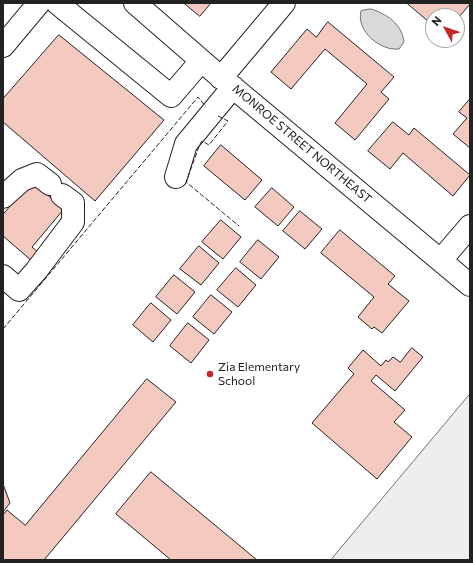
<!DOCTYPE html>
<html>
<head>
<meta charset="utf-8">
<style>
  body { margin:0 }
  #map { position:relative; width:473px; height:563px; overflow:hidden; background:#fff; font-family:Commissioner,sans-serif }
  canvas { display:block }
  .frame { position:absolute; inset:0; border:4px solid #222; pointer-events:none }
  .north { position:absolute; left:425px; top:8px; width:40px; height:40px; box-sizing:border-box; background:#fff; border:1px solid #a7a7a7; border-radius:50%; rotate:310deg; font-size:11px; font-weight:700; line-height:16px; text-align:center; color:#222 }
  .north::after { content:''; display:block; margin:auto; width:14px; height:18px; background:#c62828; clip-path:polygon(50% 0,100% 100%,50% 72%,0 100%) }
</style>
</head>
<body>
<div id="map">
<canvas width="473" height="563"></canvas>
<div class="frame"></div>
<div class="north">N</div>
</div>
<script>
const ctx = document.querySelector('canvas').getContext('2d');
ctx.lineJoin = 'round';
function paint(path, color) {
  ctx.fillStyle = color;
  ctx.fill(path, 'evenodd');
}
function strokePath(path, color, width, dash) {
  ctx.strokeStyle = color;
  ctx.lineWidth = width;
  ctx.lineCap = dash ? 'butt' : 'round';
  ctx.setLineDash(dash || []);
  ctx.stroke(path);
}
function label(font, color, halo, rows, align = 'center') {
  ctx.font = font + ' Commissioner,sans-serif';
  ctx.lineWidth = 3;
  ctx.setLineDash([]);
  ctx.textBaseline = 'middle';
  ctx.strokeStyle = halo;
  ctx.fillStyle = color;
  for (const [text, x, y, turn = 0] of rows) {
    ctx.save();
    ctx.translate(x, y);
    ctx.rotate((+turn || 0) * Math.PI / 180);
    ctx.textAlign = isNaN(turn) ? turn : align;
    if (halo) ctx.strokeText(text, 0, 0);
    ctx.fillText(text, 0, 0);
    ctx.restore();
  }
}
const green = new Path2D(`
  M470,394V560H331Z`);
paint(green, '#eee');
strokePath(green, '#6f6f6f', 1);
const water = new Path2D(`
  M371,9C387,14 402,24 404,42L399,49C380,51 356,31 361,11L364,10Z`);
paint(water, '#d9d9d9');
strokePath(water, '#6f6f6f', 1);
const building = new Path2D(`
  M184,3H211L200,16Z
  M407,3H470V4L459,17L453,11L449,16H433V25Z
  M328,22L394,77L381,92L389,99L355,140L335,123L367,84L325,49L291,89L271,72L307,29L316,37Z
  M59,35L164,120L95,201L3,122V99Z
  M470,99V148L453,134L467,118L459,112Z
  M393,122L409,135L414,128L470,175L453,196L403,153L390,169L368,151Z
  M221,145L262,180L245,200L204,166Z
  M31,181L64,209L32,247L39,253L32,261L3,236V215Z
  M272,188L294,207L278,226L255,207Z
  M300,211L322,229L305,249L283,231Z
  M221,220L241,237L223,259L202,242Z
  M340,230L395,276L388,284L409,301L382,333L374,327L372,329L358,317L374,297L321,253Z
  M258,240L279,257L261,279L240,262Z
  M199,246L219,263L201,285L180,269Z
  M236,268L256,285L238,307L217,290Z
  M174,275L195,292L177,314L156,297Z
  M211,295L232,312L214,334L193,317Z
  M151,303L171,320L153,342L133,325Z
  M188,323L209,340L191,363L170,346Z
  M412,348L423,357L395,391L376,375L371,381L405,410L394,422L412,437L377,479L312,423L354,374L348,368L363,350L381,366L386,360L388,362L393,357L400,362Z
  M147,379L176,402L44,560H3V515L7,510L25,525Z
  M151,472L257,560H171L116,514Z
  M3,484L10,503L3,512Z`);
paint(building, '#f3c9c0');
strokePath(building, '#222', 1);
const minor = new Path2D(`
  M57,3L171,96L201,61
  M135,3L211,69L470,285
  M3,46L39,3
  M221,78L284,3
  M176,177L186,144L233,87
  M3,197L22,180L37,174L50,184
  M441,260L470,226
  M3,276L19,290L36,271L73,222V203L62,195`);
strokePath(minor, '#222', 24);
strokePath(minor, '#fff', 22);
strokePath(new Path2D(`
  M218,116L228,121L209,145L202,141L200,144L186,182L239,226
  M3,329L198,97L206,107`), '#222', 1, [5, 2]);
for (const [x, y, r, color] of [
  [210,374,4,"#c62828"]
]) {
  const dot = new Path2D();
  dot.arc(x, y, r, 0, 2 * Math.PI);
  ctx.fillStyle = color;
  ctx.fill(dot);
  strokePath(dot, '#fff', 1.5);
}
label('12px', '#222', '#fff', [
  ["MONROE STREET NORTHEAST",302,144,40]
]);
label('12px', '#222', '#fff', [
  ["Zia Elementary",218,367],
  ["School",218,381]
], 'left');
</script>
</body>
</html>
